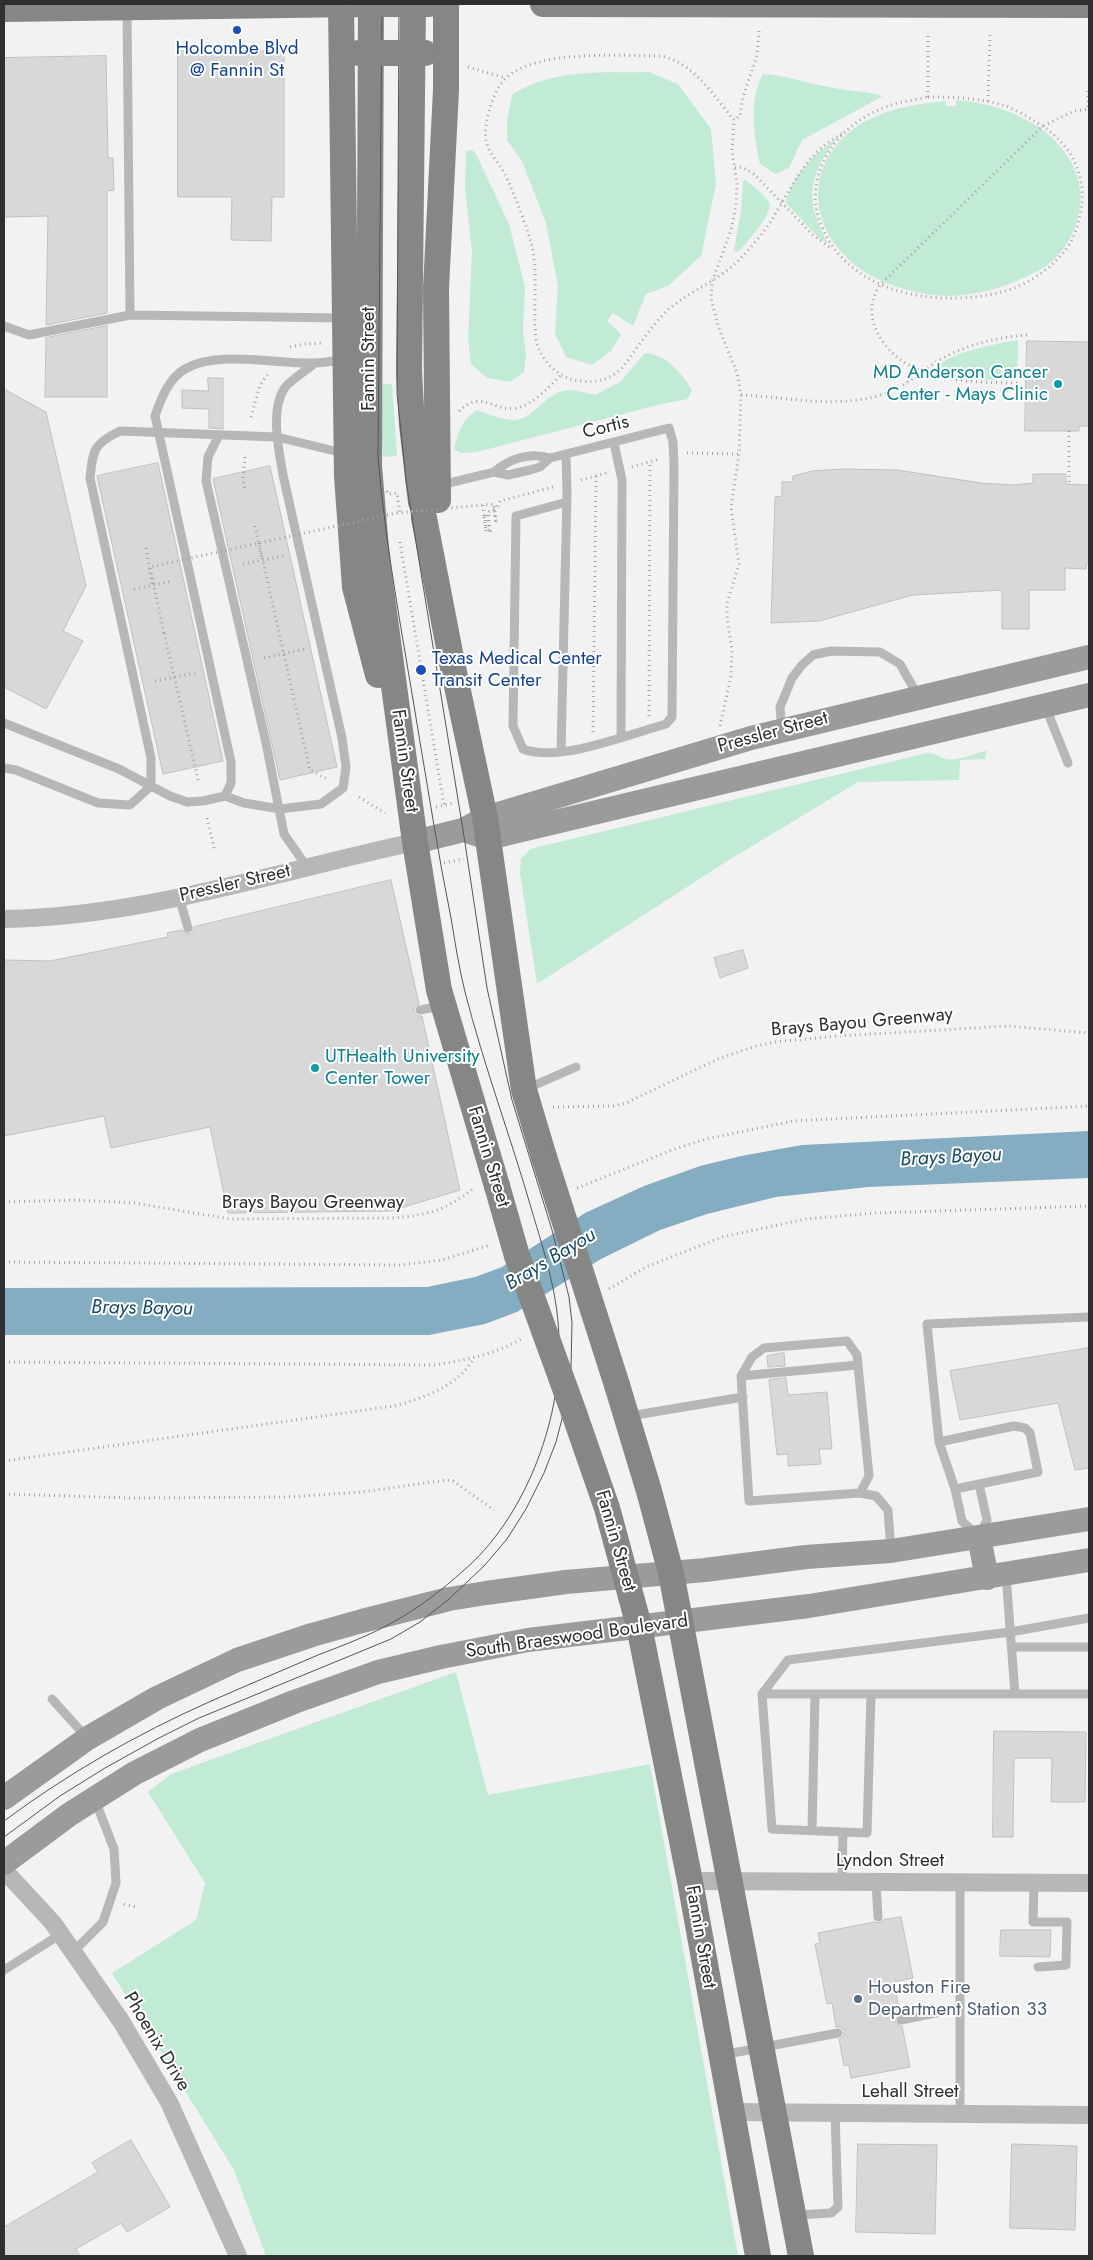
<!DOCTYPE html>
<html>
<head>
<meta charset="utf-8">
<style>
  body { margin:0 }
  #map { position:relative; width:1093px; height:2260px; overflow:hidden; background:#f2f2f3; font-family:Jost,sans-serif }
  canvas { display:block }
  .frame { position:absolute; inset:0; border:5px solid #2e2f2f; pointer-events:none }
</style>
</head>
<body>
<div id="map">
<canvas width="1093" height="2260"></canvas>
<div class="frame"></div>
</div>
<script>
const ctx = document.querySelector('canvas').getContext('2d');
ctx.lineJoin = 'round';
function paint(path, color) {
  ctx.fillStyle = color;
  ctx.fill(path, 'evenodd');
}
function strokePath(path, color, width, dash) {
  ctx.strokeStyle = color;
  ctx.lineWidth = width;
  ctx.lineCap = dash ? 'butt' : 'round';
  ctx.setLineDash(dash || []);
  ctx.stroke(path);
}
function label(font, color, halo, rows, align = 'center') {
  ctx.font = font + ' Jost,sans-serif';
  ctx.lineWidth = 4;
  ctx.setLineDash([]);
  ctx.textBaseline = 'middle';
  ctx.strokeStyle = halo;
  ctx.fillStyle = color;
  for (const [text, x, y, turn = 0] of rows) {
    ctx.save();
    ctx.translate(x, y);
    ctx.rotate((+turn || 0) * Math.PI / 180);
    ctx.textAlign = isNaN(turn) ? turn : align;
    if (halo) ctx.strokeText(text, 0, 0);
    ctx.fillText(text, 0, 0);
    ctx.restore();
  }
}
paint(new Path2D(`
  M649,72L678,84L711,129L716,184L701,256L668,286L646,294L633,326L613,313L607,321L621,334L611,351L592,365L566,357L555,333L558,286L546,223L522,161L507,140V121L512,95C552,68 603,73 649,72Z
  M763,74C786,75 806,83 829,87C847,91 865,91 883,96L802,140L789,168L776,174L760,164C754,136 748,100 763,74Z
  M956,100C999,103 1049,122 1071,162C1091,197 1077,243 1046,266C1035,273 1023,278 1012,283C990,291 969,296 946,296C921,295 891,287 870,275C819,246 798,185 842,139C868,112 910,104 946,101V106H956Z
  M837,138C807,178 805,200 828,244L820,239L786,203C791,177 816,152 837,138Z
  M472,150L476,154L509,224L525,287L523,330L526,355L524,372L510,382L487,378L471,364L468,339L472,251L465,188L466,151Z
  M745,179C752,186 764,194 769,202C774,213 746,244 738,252L734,251L741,210L743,182Z
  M1018,340L1017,379C991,379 960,383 936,371C941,353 1001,343 1018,340Z
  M645,353C667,355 681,372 692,390L688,399L662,404L477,452L461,453L454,449C458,432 462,420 477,410C489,414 501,420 514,420C531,420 543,399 557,393C569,387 583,392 595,395L620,382Z
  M383,384H392L397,456L383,457L381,426Z
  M987,750L985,759L960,760L959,780L858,782L724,863L537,984L520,873L521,859L530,849L927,753C936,753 939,757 946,759C955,762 978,753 987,750Z
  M456,1672L488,1795L650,1764L738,2256H266L234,2170L112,1973L196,1920L205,1883L148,1792L171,1774Z`), '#c2ebd6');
paint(new Path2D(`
  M1089,1131V1178L868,1187L776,1197L707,1214L660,1230L601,1259L517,1312L485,1324L429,1335H4V1288L427,1287L475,1277L502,1267L585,1213L644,1186L700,1166L741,1156L802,1145Z`), '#85adc1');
const building = new Path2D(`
  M178,51H284V197H272L271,241L231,240L232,197H178Z
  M106,56L108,158H113L114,190L107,191V313L46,325L48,216L4,217V58Z
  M107,326V397H45L46,338Z
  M1027,341L1089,342V426H1079V431H1025Z
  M208,378H223V429L209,428V409L182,408V390L208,391Z
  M4,389L46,412L86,586L63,631L83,641L46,709L4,687Z
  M158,463L223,761L163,774L97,476Z
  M270,466L337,767L280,780L213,479Z
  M843,469L897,470L981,483L1012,485L1033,483V474H1066V484L1089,485V563H1087L1086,569L1065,568V590H1029V629H1002V590L913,595L819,621L771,623L775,497L782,496V482H792L793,476L812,471Z
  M391,880L419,1004L414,1008V1012L418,1016H422L460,1190L391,1211L228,1213L210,1127L111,1148L104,1116L4,1136V960L50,961L168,937L167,933L182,930L189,934L193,932L194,927Z
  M743,950L748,968L720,978L714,958Z
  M1089,1348V1468L1075,1470L1058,1403L960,1420L950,1371Z
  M784,1353L785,1366L768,1367L767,1356Z
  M786,1378L788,1395L827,1392L832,1449H819L821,1464L788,1466V1454L777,1455L769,1380Z
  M994,1731L1086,1732L1085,1802H1051L1052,1758H1014L1013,1837H993Z
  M901,1917L913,1978L894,1982L900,2014L897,2016L895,2021L897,2024L902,2026L910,2067L851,2078L849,2065L844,2066L839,2039L844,2036V2031L840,2027H836L832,2003L827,2004L815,1944L820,1943L818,1933L874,1922L879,1923L883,1920Z
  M1001,1930H1051L1050,1957L1000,1956Z
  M131,2140L170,2207L127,2232L121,2223L76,2249L80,2256H4V2227L98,2172L92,2163Z
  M858,2144L937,2145L935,2234L856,2232Z
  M1012,2144L1077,2146L1075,2230L1010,2228Z`);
paint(building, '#d8d8d9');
strokePath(building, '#c1c0c1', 1);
strokePath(new Path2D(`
  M759,31L757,55L743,97L740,116L734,120C714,96 693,62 661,56C621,56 537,49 506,78C493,90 483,123 486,141C489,154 499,163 505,174C515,196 524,219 531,242C538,268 534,298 535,325C536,331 535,338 537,344C543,363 561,380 581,381C598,383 609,380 622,368C637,349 651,325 669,309C692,290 719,280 740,259C751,247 763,234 771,221C794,184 805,153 845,132
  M468,67L506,78
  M928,97C955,97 980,98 1006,106C1016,110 1027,116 1036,122C1083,150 1093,194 1071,242C1056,266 1029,285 1002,292C938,308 851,295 822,227C811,203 814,178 827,155C841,131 864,114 891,105C902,101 916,100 928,97Z
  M928,97V32
  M988,101L990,33
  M735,168L742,167L754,174L813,235L832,249
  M290,347L304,344L323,343
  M1017,383C968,382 903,383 877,332C869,316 870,300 880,285L1043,126L1074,111L1088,109V91H1089
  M741,395C789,397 833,409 881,395C905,388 922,370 943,358C969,344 998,337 1027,335
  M459,411C482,389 492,412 517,408C533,405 549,387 560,376
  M251,417L260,385L268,374
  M1069,431V484
  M687,453L739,454
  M245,457L243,477L245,490
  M632,467L659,459
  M581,480L606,473
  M483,505L484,517
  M494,510L496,522
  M485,515L486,531H490L488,512L497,507L500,501L553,487
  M255,526L262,560
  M400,542L444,805
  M146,548L152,585
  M243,564L283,556
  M134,589L173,581
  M273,606L310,770L327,779
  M164,633L199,783
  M264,658L304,649
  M155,681L195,673
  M649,716L650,462
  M720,726L731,676L732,650L727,618V603L739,564L731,508L739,454L741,395L737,373L718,326L711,298L712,282L731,230L736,205L737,184L732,150L734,120
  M593,732L596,476
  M359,797L385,813
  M436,807L453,803
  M207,818L215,852
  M444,863L464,859
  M553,1107L613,1106L626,1103L718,1059L756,1046L776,1042L837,1036L1009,1026L1089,1033
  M577,1188L672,1150L706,1139L793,1121L1089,1106
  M4,1202L73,1200L134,1203L231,1219L392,1218C429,1215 444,1211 474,1188
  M4,1262L400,1265L442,1260L490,1245
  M609,1289L646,1267L722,1237L806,1219L876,1213L1089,1206
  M4,1362L435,1365C466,1360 496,1354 523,1338
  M4,1461L394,1406C421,1399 459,1386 473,1359
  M4,1494L133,1498L287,1497L362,1492L446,1480L453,1481L494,1510
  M124,1904L136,1907`), '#a3a3a4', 3, [1, 4]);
strokePath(new Path2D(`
  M127,10L130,315
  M4,326L29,335L130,315L342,318
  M219,435L208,457L206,481L266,743L284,834L307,867
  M614,443L622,480L621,737
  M494,472C510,458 531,452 550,458
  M440,485L494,472L508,475L530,470L540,467L550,458L669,428L673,442L674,465L672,717L666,724C630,734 558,763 523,749L513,726L516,516L567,502
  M1046,708L1068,763
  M4,723L119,769L170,796L187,802L203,801L225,796L244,803L280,809L321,804L343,788L346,767L342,738L283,475C279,451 270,411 284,389C289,381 307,370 315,363
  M782,730L780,707L792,678L802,665L813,655L831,651L880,652L900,664L918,696
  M561,752L567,494L566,455
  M4,768L16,770L98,803L130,805L151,786V758L90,478C93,450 93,444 120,431L277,437L343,453
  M225,796L231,783V762L155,416C161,399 168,379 185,369C219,350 276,364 313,363C324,363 334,361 344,359
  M179,897L188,928
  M420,1010L441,1006
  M526,1089L576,1067
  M847,1341L857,1355L869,1476L860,1493L749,1501L741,1376L752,1357L764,1348Z
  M741,1376L858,1365
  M630,1416L743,1397
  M939,1442L1014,1426L1025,1428L1030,1433L1038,1472L955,1489
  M979,1484L987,1520L979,1537L962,1521L955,1489L939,1442L927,1324L1089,1317
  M860,1493L876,1496L888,1510L891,1550
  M1006,1575L1015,1694
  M1012,1647H1089
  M762,1694H1089
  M871,1694L867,1833L772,1829L762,1694L788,1660L1010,1632L1089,1618
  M52,1699L87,1738
  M812,1830L815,1694
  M842,1882L843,1832
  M876,1882L878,1917
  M960,1882V2113
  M1034,1883L1033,1922H1067L1066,1965L1038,1967
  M73,1952L103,1922L116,1883L114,1849L95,1800
  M4,1970L61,1934
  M901,2020L960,2008
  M722,2055L838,2033
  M796,2215L831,2213L838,2207L835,2112`), '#b8b7b7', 9);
strokePath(new Path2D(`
  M4,919C143,917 279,871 415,842
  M4,1870L53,1923L121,2021L169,2102L238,2256
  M690,1881L1089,1883
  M731,2112L1089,2115`), '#b8b7b7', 18);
strokePath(new Path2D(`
  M470,832L488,838L1089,695
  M415,842L463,830L485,818L751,738L1089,657
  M979,1537L987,1578
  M4,1798L88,1738L157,1698L237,1660L312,1635L362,1621L449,1599L486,1593L566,1582L705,1570L806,1557L891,1551L1089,1519
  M4,1863L70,1814L135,1773L200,1740L294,1702L378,1672L441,1657L528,1640L809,1606L1089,1560`), '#9b9b9a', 24);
strokePath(new Path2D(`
  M341,4L347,476L355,587L378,675
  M371,4L369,466L377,560L415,842L439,990L497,1186
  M413,4L409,371L412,425L421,502
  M543,4L1089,5
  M4,9L358,4
  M438,500L436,288L446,90V4
  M424,518L452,663L485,818L524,1090L544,1157
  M617,1385L649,1491L671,1573L801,2256
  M574,1413L607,1508L639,1626L690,1881L758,2256`), '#868685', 26);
strokePath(new Path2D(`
  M4,1821C67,1774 137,1734 209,1702C245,1686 281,1671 318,1655C344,1645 371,1635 395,1621C419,1608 443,1589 463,1571C524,1519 561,1423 559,1343C559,1297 545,1255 532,1211C511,1138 484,1066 465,992C459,968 455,942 451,918C439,859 430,801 420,742C405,648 386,553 378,457L382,4
  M4,1837L60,1796L105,1768L159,1738L199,1718L391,1639L420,1622L449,1599L484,1566L507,1539L526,1509L544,1473L556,1442L568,1396L571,1367L572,1323L569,1297L552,1230L512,1100L487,988L463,830L406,481L397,393L399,4`), '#545555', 1);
strokePath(new Path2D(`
  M387,491L388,494L397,493L400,513
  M484,517L486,530H489L488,514L485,515
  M259,543L273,606
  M164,633L150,567L396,513L494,504L496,522`), '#a3a3a4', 3, [1, 4]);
strokePath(new Path2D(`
  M358,4H429
  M359,53H425
  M544,1157L617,1385
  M497,1186L517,1256L574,1413`), '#868685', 26);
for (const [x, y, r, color] of [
  [237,30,5,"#1a4fb4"],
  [1058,384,5,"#0f9aa8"],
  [421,670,6,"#1a4fb4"],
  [315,1068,5,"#0f9aa8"],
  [858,1999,5,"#5c6f8a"]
]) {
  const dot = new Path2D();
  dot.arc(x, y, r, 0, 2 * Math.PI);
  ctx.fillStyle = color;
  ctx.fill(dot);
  strokePath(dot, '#fff', 2);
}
label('19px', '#164399', '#fff', [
  ["Holcombe Blvd",237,49],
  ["@ Fannin St",237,71],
  ["Texas Medical Center",432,659,"left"],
  ["Transit Center",432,681,"left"]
]);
label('19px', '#2e2f2f', '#fff', [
  ["Fannin Street",369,359,-90],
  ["Cortis",606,428,-14],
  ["Pressler Street",773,733,-15],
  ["Fannin Street",404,761,82],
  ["Pressler Street",235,884,-13],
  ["Brays Bayou Greenway",862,1023,-5],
  ["Fannin Street",488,1157,73],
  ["Brays Bayou Greenway",313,1203],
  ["Fannin Street",615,1541,74],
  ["South Braeswood Boulevard",577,1637,-8],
  ["Lyndon Street",890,1861],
  ["Fannin Street",700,1937,80],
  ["Phoenix Drive",156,2042,59],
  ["Lehall Street",910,2092]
]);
label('19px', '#0d838f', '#fff', [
  ["MD Anderson Cancer",1048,373],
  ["Center - Mays Clinic",1048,395],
  ["UTHealth University",325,1057,"left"],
  ["Center Tower",325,1079,"left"]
], 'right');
label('19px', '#4e5e75', '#fff', [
  ["Houston Fire",868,1988],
  ["Department Station 33",868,2010]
], 'left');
label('italic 20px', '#184c63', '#fff', [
  ["Brays Bayou",951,1158,-3],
  ["Brays Bayou",551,1260,-31],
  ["Brays Bayou",142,1309,1]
]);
</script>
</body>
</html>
